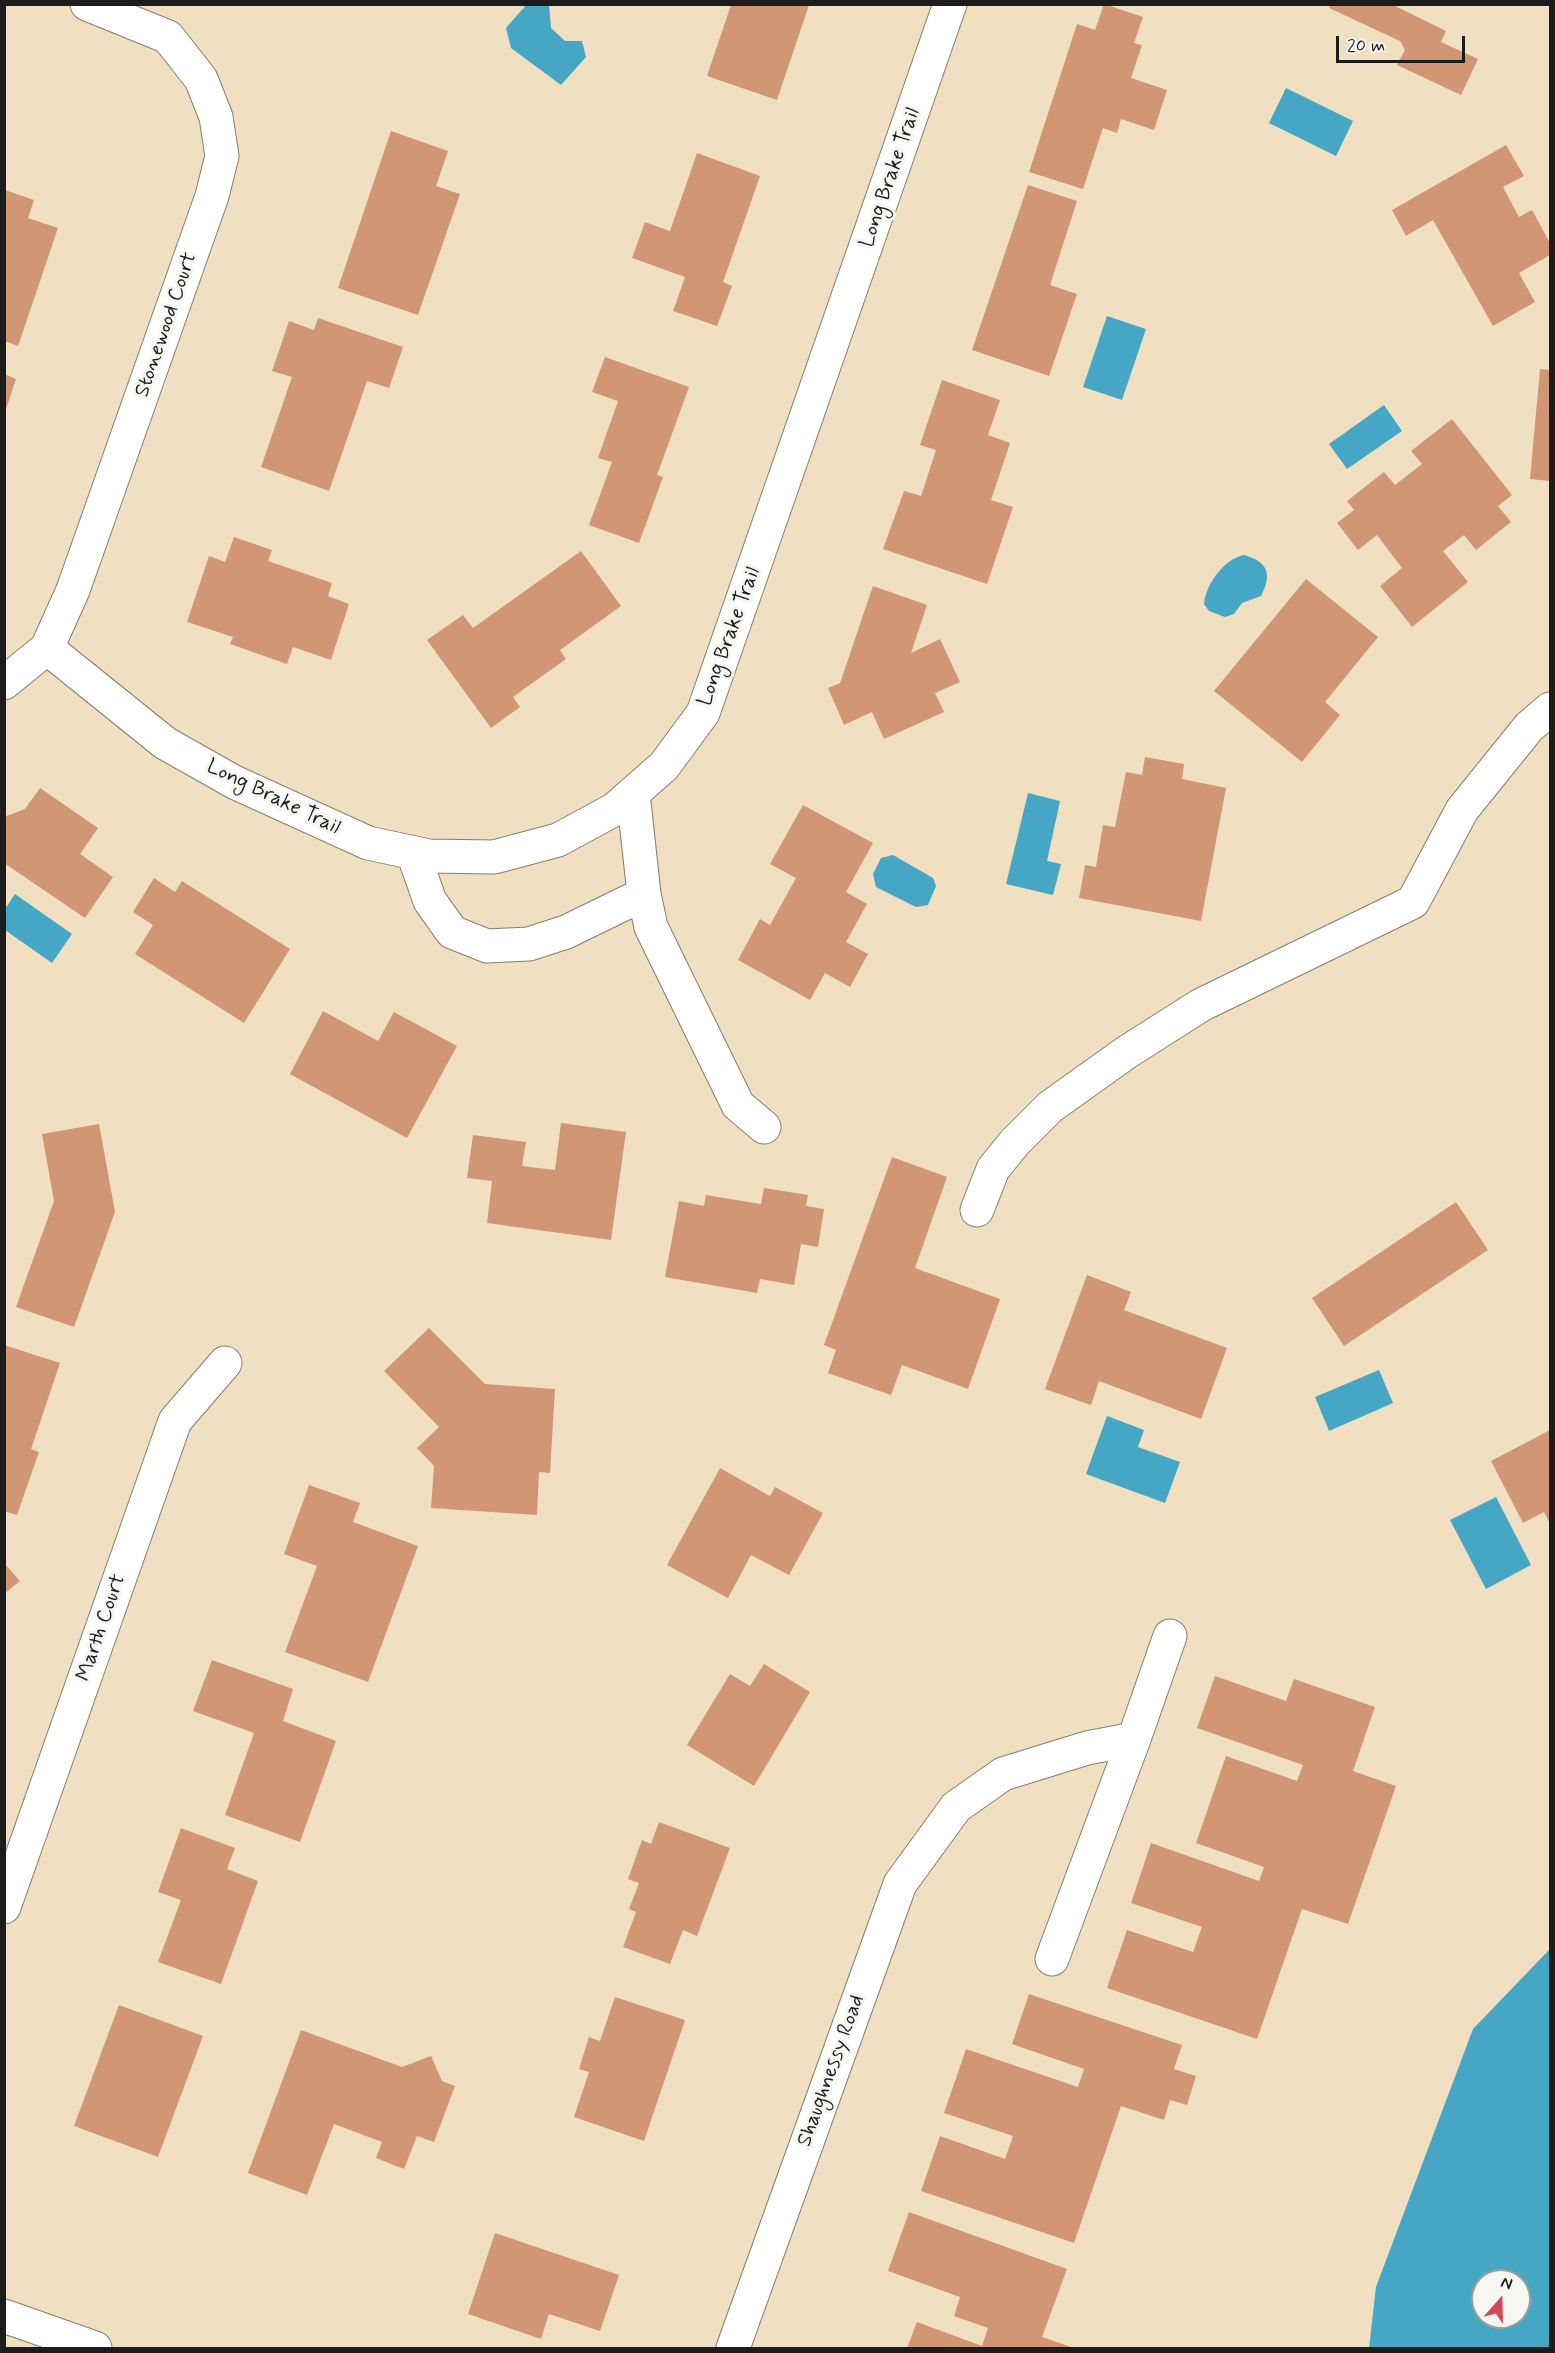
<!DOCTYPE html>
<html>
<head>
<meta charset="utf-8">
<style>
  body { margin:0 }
  #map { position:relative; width:1555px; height:2353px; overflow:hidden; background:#f0dfc1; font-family:Mynerve,sans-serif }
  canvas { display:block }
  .frame { position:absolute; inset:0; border:6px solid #1c1c1c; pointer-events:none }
  .north { position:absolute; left:1471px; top:2269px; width:60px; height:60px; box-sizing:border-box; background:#f6f6f2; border:2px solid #9f9f9c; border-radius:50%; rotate:20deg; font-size:16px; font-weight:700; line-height:24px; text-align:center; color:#1c1c1c }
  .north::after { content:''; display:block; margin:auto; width:21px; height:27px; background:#d1495b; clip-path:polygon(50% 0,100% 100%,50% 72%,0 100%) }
  .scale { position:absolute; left:1336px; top:36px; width:129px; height:27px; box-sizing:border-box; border:3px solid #1c1c1c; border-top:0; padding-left:8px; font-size:18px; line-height:21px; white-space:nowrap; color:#1c1c1c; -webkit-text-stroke:4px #f6f6f2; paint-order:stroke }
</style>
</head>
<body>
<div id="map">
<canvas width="1555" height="2353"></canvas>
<div class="frame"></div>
<div class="north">N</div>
<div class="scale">20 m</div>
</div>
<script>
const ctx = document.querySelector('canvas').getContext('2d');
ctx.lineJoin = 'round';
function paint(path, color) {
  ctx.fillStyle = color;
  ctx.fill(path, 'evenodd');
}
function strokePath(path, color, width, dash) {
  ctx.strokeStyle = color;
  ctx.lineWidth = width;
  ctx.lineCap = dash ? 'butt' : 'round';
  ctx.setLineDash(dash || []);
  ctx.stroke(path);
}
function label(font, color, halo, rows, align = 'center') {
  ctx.font = font + ' Mynerve,sans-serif';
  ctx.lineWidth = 6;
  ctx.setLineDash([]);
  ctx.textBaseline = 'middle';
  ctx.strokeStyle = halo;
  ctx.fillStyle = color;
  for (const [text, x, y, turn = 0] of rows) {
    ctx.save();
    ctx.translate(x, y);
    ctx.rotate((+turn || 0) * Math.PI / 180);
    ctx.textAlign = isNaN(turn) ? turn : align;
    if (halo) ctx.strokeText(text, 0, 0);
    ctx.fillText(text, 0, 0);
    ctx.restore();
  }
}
paint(new Path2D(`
  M527,4L549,5L551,28L565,41H582L586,57L561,85L511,48L506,28Z
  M1286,88L1353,121L1336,156L1269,123Z
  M1107,316L1146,329L1122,400L1083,387Z
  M1384,405L1402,431L1347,469L1329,444Z
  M1244,555C1269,562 1272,575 1261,596L1242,603L1234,614L1225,617L1209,611L1204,604C1206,584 1224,559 1244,555Z
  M1028,793L1060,801L1047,861L1061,864L1053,895L1006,884Z
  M893,855L933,878L936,886L928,905L916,907L876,887L873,874L881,858Z
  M15,894L72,934L52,963L5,930V909Z
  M1379,1370L1393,1403L1329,1431L1315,1397Z
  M1107,1416L1144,1430L1138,1447L1180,1462L1165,1503L1086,1474Z
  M1496,1497L1531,1565L1486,1589L1450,1520Z
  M1550,1949V2348H1369L1376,2287L1473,2029ZM1483,2281H1519V2317H1483Z`), '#45a7c4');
paint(new Path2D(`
  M1104,4L1143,17L1134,43L1142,45L1131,78L1167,90L1154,130L1121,119L1117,133L1103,128L1083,189L1029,172L1077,24L1095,30Z
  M1331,4H1391L1446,31L1441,42L1478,59L1461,95L1397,65L1405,50L1400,41L1329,8Z
  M731,5H809L777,100L707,76Z
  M391,131L448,151L436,186L460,194L418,315L338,288Z
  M1506,145L1524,176L1503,187L1519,217L1532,210L1550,243V255L1519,273L1535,302L1493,326L1433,220L1406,236L1392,210Z
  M697,153L760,176L723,282L732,286L717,326L673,311L685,277L632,258L645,222L670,231Z
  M1028,185L1077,201L1050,285L1077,294L1049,376L972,350Z
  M5,190L34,200L28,218L58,228L18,346L5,341Z
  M318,318L403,347L389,388L367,381L329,491L261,467L292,377L272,371L289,321L314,330Z
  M605,357L689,387L657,475L663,477L639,543L589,525L612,462L598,458L618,401L592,392Z
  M1540,369L1550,370V481L1530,479Z
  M4,374L16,379L5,412H4Z
  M942,380L1000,400L988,435L1010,443L991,500L1013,507L987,584L883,549L904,491L921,496L936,450L920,445Z
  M1452,419L1512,495L1498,506L1511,522L1476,550L1464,535L1443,551L1468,582L1412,627L1380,586L1402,568L1377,535L1358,550L1337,523L1354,510L1347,501L1384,472L1395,485L1422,464L1411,451Z
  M234,537L272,550L268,561L332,583L328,596L349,604L331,660L293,647L287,664L230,644L233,637L187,622L209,556L225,562Z
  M581,551L621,606L560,650L566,659L513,697L520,707L491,728L427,640L463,615L473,628Z
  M1306,579L1378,637L1325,702L1340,715L1302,762L1214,691Z
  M873,586L927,605L911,653L940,639L960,682L935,693L944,712L884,739L872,712L844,725L828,688L840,683Z
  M1145,757L1184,764L1182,779L1226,788L1201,921L1079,898L1085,865L1096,867L1103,825L1115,827L1126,772L1142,775Z
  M40,788L98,828L80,854L113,877L85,918L4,863V817L25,809Z
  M803,805L873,843L846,892L867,904L846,942L868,954L850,987L825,973L810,1000L738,960L760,919L770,925L796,878L770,864Z
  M154,878L175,892L182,881L290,949L244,1023L135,954L153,925L133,912Z
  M323,1011L378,1041L394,1012L457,1046L407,1138L290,1074Z
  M561,1123L626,1132L611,1240L487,1223L492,1181L467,1178L473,1135L526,1142L522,1166L555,1170Z
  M99,1124L115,1212L74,1327L16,1307L54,1201L42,1134Z
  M892,1157L947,1177L915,1268L1000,1299L968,1389L902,1365L891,1395L828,1373L836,1350L824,1345Z
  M764,1188L808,1195L806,1206L824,1209L818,1247L801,1244L794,1285L760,1279L757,1293L665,1277L679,1201L704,1206L706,1195L761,1204Z
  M1456,1202L1488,1250L1344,1346L1312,1298Z
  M1087,1275L1131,1292L1124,1310L1227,1348L1201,1419L1099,1381L1091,1405L1045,1389Z
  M429,1328L485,1384L555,1389L550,1473L539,1472L537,1515L431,1508L434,1466L417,1448L439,1427L384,1371Z
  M4,1345L60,1363L31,1449L39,1452L17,1515L4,1511Z
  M1550,1430V1524L1544,1512L1523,1523L1491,1461Z
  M720,1468L770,1496L775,1487L823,1513L789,1575L751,1555L728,1598L667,1565Z
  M309,1485L360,1503L353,1522L418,1546L368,1682L285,1652L317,1566L284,1554Z
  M4,1563L20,1581L4,1594Z
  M212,1660L293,1689L283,1721L336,1741L300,1842L225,1815L254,1733L193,1711Z
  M764,1664L810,1692L754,1786L687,1745L730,1674L750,1686Z
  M1215,1676L1286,1701L1294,1679L1375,1707L1353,1771L1396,1786L1348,1924L1302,1909L1257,2039L1107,1988L1127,1930L1193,1952L1202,1927L1131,1903L1151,1843L1259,1881L1264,1867L1196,1843L1226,1756L1297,1781L1303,1765L1197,1728Z
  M659,1822L730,1848L697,1936L683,1930L670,1964L623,1947L636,1912L629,1909L639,1883L628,1879L642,1840L651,1844Z
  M181,1828L235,1848L227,1869L258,1881L221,1984L158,1962L181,1900L158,1892Z
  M1029,1994L1182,2045L1174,2069L1196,2076L1187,2105L1170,2100L1164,2120L1121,2106L1074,2243L921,2191L940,2136L1005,2159L1013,2136L944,2113L966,2049L1078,2087L1084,2069L1012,2044Z
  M615,1997L685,2020L644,2141L574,2117L589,2072L579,2069L589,2037L600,2041Z
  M119,2005L203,2036L158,2157L74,2126Z
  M301,2030L402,2067L431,2056L442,2081L455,2086L434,2142L417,2136L404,2169L376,2158L382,2142L334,2124L307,2195L248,2173Z
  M909,2212L1067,2269L1042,2337L1074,2348H907L917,2322L982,2346L988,2328L954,2316L960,2297L888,2271Z
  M495,2233L619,2275L600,2331L549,2314L541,2339L468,2314Z`), '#d19775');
const minor = new Path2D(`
  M47,648L165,743L234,782L368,843L429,856L494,857L558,840L615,809L664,766L703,713L950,4
  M4,683L47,648L73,590L212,196L222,156L216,117L201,79L168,37L87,4
  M633,793L644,894L651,927L738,1105L764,1127
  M413,853L430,901L452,932L487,946L529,944L566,932L644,894
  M977,1210L993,1169L1015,1142L1050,1107L1127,1052L1201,1005L1413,902L1462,810L1529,727L1550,709
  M1134,1739L1170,1636
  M4,1907L175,1421L225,1363
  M4,2316L95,2348
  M733,2348L900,1884L956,1807L1003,1774L1087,1748L1134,1739L1052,1959`);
strokePath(minor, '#867e6e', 35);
strokePath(minor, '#fff', 33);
label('21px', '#1c1c1c', '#f6f6f2', [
  ["Long Brake Trail",891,178,-71],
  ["Stonewood Court",167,325,-71],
  ["Long Brake Trail",730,637,-70],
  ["Long Brake Trail",273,798,26],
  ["Marth Court",102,1628,-71],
  ["Shaughnessy Road",832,2071,-70]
]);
</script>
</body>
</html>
